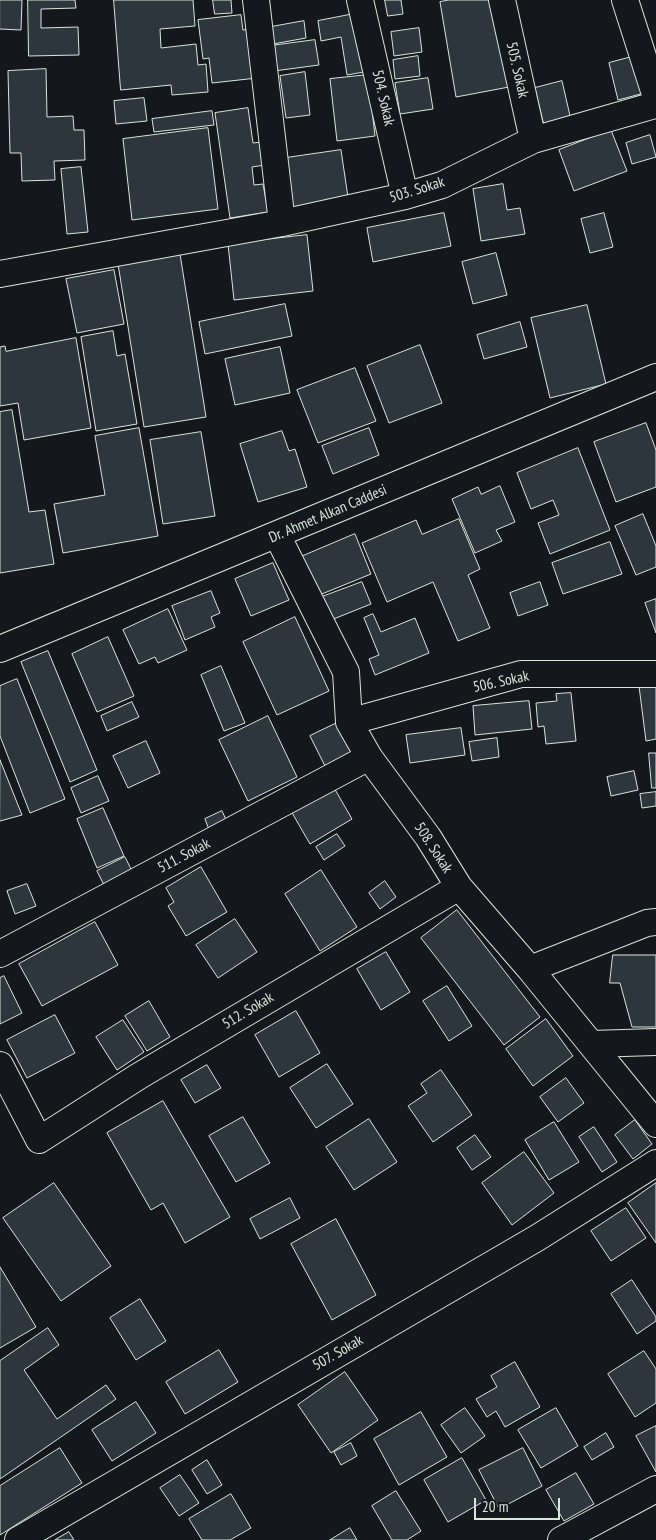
<!DOCTYPE html>
<html>
<head>
<meta charset="utf-8">
<style>
  body { margin:0 }
  #map { position:relative; width:656px; height:1540px; overflow:hidden; background:#14181c; font-family:"PT Sans Narrow",sans-serif }
  canvas { display:block }
  .scale { position:absolute; left:474px; top:1498px; width:86px; height:22px; box-sizing:border-box; border:2px solid #d8e6dc; border-top:0; padding-left:6px; font-size:15px; line-height:18px; white-space:nowrap; color:#d8e6dc; -webkit-text-stroke:4px #14181c; paint-order:stroke }
</style>
</head>
<body>
<div id="map">
<canvas width="656" height="1540"></canvas>
<div class="scale">20 m</div>
</div>
<script>
const ctx = document.querySelector('canvas').getContext('2d');
ctx.lineJoin = 'round';
function paint(path, color) {
  ctx.fillStyle = color;
  ctx.fill(path, 'evenodd');
}
function strokePath(path, color, width, dash) {
  ctx.strokeStyle = color;
  ctx.lineWidth = width;
  ctx.lineCap = dash ? 'butt' : 'round';
  ctx.setLineDash(dash || []);
  ctx.stroke(path);
}
function label(font, color, halo, rows, align = 'center') {
  ctx.font = font + ' "PT Sans Narrow",sans-serif';
  ctx.lineWidth = 4;
  ctx.setLineDash([]);
  ctx.textBaseline = 'middle';
  ctx.strokeStyle = halo;
  ctx.fillStyle = color;
  for (const [text, x, y, turn = 0] of rows) {
    ctx.save();
    ctx.translate(x, y);
    ctx.rotate((+turn || 0) * Math.PI / 180);
    ctx.textAlign = isNaN(turn) ? turn : align;
    if (halo) ctx.strokeText(text, 0, 0);
    ctx.fillText(text, 0, 0);
    ctx.restore();
  }
}
const building = new Path2D(`
  M0,0H22L21,30L0,29Z
  M28,0H75L76,8L41,9V28L78,27L79,55L29,56Z
  M114,0H193L195,26L160,29L161,48L196,44L198,65L206,64L208,92L172,95L171,85L121,90Z
  M213,0H231L232,13L215,14Z
  M385,0H401L403,14L388,16Z
  M449,0H494L509,87L456,97L440,2Z
  M359,13L369,71L347,75L341,37L321,41L318,21Z
  M241,15L243,30L251,29L257,78L212,83L209,58L203,59L198,20Z
  M304,21L306,38L273,44L271,27Z
  M419,28L422,52L394,56L391,32Z
  M315,40L319,65L274,71L270,46Z
  M639,55L648,92L618,100L609,63Z
  M418,56L420,76L395,79L393,60Z
  M46,69L47,117L73,116L74,130H84L85,160L54,161L55,180L22,181L21,153H10L8,71Z
  M305,72L310,115L286,118L280,76Z
  M368,75L375,136L337,141L330,79Z
  M428,78L433,109L400,114L395,83Z
  M562,81L571,120L544,126L535,88Z
  M144,98L147,121L116,124L114,101Z
  M248,108L253,143L261,142L265,165L252,167L254,185L263,184L268,212L230,218L215,113Z
  M212,111L214,125L154,132L152,119Z
  M208,128L218,209L132,220L123,139Z
  M611,130L627,171L574,191L559,150Z
  M650,135L656,157L632,164L626,143Z
  M341,150L349,204L287,213L279,159Z
  M81,167L88,232L67,234L61,169Z
  M503,184L507,210L520,208L525,234L481,241L473,189Z
  M444,213L451,246L373,262L367,228Z
  M604,213L613,247L590,253L581,219Z
  M307,235L313,291L234,300L228,244Z
  M496,253L507,295L473,304L462,262Z
  M180,254L206,417L144,427L118,264Z
  M114,270L124,324L77,333L66,279Z
  M285,304L292,336L205,354L199,322Z
  M587,305L606,384L550,398L531,318Z
  M520,322L527,347L484,359L477,335Z
  M113,331L117,356L125,354L137,424L96,431L81,337Z
  M76,338L91,428L24,440L18,403L0,406V347L5,346L6,351Z
  M420,345L442,403L389,423L367,366Z
  M280,347L290,393L235,405L225,359Z
  M355,368L376,421L318,443L297,390Z
  M12,410L29,512L45,510L54,564L0,573V412Z
  M646,423L656,450V487L616,502L594,442Z
  M139,428L158,536L63,553L54,504L105,495L95,436Z
  M369,428L379,455L333,474L322,446Z
  M282,431L289,451L295,449L307,487L258,502L240,444Z
  M201,432L215,516L163,524L150,440Z
  M578,448L610,530L550,554L538,523L559,515L553,500L531,509L517,473Z
  M500,486L515,522L496,530L502,541L475,553L452,499L478,487L481,494Z
  M643,514L656,546V567L636,575L615,526Z
  M459,519L480,569L468,575L490,628L458,641L433,582L387,602L362,543L416,520L422,534Z
  M355,534L371,574L312,598L296,559Z
  M610,542L622,574L563,594L552,563Z
  M273,563L289,600L251,616L235,579Z
  M362,582L371,604L331,620L322,597Z
  M540,582L548,605L518,616L510,593Z
  M211,591L220,613L211,617L215,627L185,640L172,606Z
  M656,599V633L645,603Z
  M168,609L187,650L158,663L155,657L139,664L123,630Z
  M373,614L381,632L415,618L429,653L375,675L369,659L379,655L364,618Z
  M295,617L329,691L277,715L243,642Z
  M108,637L134,696L97,712L72,654Z
  M48,651L97,770L70,782L21,662Z
  M221,666L245,723L224,731L201,675Z
  M17,679L65,799L30,813L0,736V686Z
  M656,684V739L646,741L639,686Z
  M571,693L576,741L546,744L544,726L538,727L536,703L557,701L556,694Z
  M529,701L532,729L475,735L473,706Z
  M132,702L139,717L107,731L101,716Z
  M268,716L297,777L248,801L219,740Z
  M339,722L353,751L325,766L310,736Z
  M461,728L465,755L410,763L406,735Z
  M497,738L499,757L472,761L469,742Z
  M146,741L160,773L128,788L113,756Z
  M649,753H656V788H652Z
  M0,760L22,815L0,821Z
  M634,771L638,790L611,796L607,777Z
  M98,776L109,801L81,813L71,788Z
  M333,786L352,819L310,844L291,811Z
  M656,792V806L642,808L640,794Z
  M103,808L124,856L97,868L77,819Z
  M222,811L228,824L210,832L205,819Z
  M337,834L345,846L324,860L316,847Z
  M125,857L135,877L107,891L97,871Z
  M201,867L227,912L186,936L168,906L174,902L166,888Z
  M321,870L357,927L320,951L285,894Z
  M385,881L396,897L380,909L369,893Z
  M27,884L36,906L15,914L7,891Z
  M457,910L540,1017L504,1045L421,938Z
  M235,919L257,952L218,978L196,945Z
  M95,922L118,965L42,1006L19,964Z
  M386,952L410,992L381,1010L357,969Z
  M613,955H656V1027H632L620,983H610Z
  M4,976L22,1013L0,1024V978Z
  M447,986L472,1026L449,1041L423,1001Z
  M149,1001L170,1037L147,1051L125,1016Z
  M296,1011L320,1053L279,1077L255,1035Z
  M55,1015L75,1053L27,1078L7,1040Z
  M546,1019L573,1056L533,1086L506,1049Z
  M123,1020L144,1052L117,1070L96,1037Z
  M327,1064L353,1104L316,1128L290,1088Z
  M207,1065L221,1088L195,1103L181,1080Z
  M441,1070L472,1115L433,1142L408,1106L427,1093L421,1084Z
  M566,1078L584,1103L558,1122L540,1097Z
  M163,1101L230,1217L185,1243L163,1203L151,1210L107,1133Z
  M243,1117L270,1163L236,1182L209,1136Z
  M369,1119L397,1162L354,1190L326,1147Z
  M635,1120L652,1144L633,1159L615,1135Z
  M554,1122L579,1162L549,1180L525,1140Z
  M594,1127L617,1162L602,1172L579,1137Z
  M475,1135L491,1157L472,1170L457,1148Z
  M524,1152L554,1193L512,1225L482,1183Z
  M54,1183L111,1266L61,1301L3,1218Z
  M656,1183V1243L628,1203Z
  M290,1198L300,1218L260,1239L250,1219Z
  M626,1208L646,1238L611,1261L591,1231Z
  M336,1219L376,1295L332,1320L291,1244Z
  M0,1267L36,1327L0,1348Z
  M632,1280L656,1317V1321L637,1334L611,1294Z
  M140,1299L166,1341L136,1360L110,1318Z
  M48,1328L59,1345L24,1370L57,1419L106,1385L116,1399L0,1479V1361Z
  M219,1350L238,1382L185,1414L166,1382Z
  M644,1351L656,1369V1403L635,1417L608,1374Z
  M515,1362L540,1407L505,1427L496,1411L487,1417L476,1399L497,1387L491,1376Z
  M345,1372L378,1420L331,1453L298,1405Z
  M136,1402L156,1433L112,1461L92,1430Z
  M465,1408L485,1436L461,1453L441,1425Z
  M556,1408L578,1446L541,1468L518,1430Z
  M421,1412L447,1457L399,1485L374,1439Z
  M656,1426V1472L636,1436Z
  M606,1433L614,1447L592,1460L584,1447Z
  M351,1443L357,1456L341,1465L334,1452Z
  M60,1448L82,1483L0,1535V1486Z
  M523,1448L542,1486L499,1509L479,1470Z
  M462,1458L486,1500L448,1522L424,1480Z
  M207,1460L222,1485L207,1494L192,1470Z
  M576,1473L594,1504L564,1521L546,1490Z
  M180,1475L199,1503L179,1516L160,1488Z
  M396,1491L421,1531L407,1540H392L372,1506Z
  M231,1494L251,1528L230,1540H202L189,1519Z
  M350,1528L357,1540H330Z
  M69,1532L74,1540H55Z`);
paint(building, '#2c363c');
strokePath(building, '#d8e6dc', 1);
const minor = new Path2D(`
  M256,0L282,223L405,196L442,185L533,140L655,105V94L625,0
  M360,0L405,196
  M502,0L533,140
  M0,274L282,223
  M277,535L346,672L349,722L369,757L428,837L459,887L530,969L656,1124
  M0,649L656,377
  M349,722L521,674H656
  M0,954L369,757
  M530,969L647,923L656,922
  M591,1044L656,1042
  M0,1065L39,1140L139,1076L459,887
  M18,1540L537,1238L656,1163
  M561,1540L656,1489`);
strokePath(minor, '#d8e6dc', 28);
strokePath(minor, '#14181c', 26);
label('15px', '#d8e6dc', '#14181c', [
  ["505. Sokak",517,70,77],
  ["504. Sokak",383,98,77],
  ["503. Sokak",417,190,-17],
  ["Dr. Ahmet Alkan Caddesi",328,514,-23],
  ["506. Sokak",501,682,-12],
  ["508. Sokak",433,848,57],
  ["511. Sokak",184,856,-28],
  ["512. Sokak",248,1011,-31],
  ["507. Sokak",338,1353,-30]
]);
</script>
</body>
</html>
